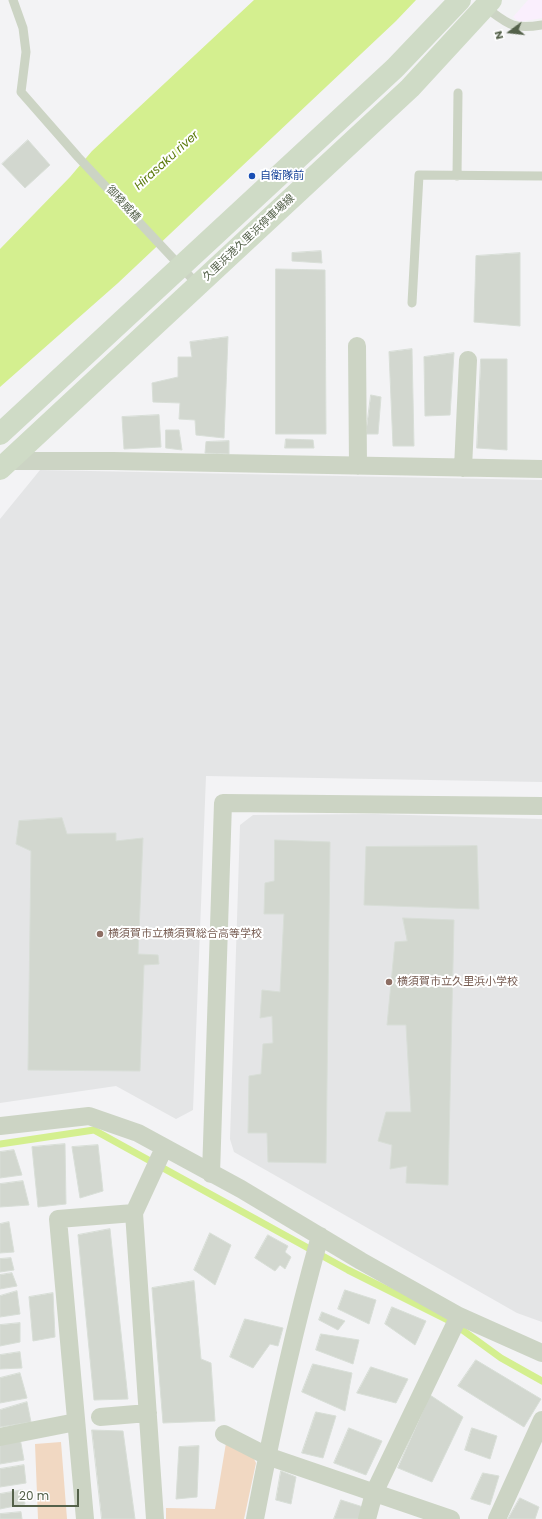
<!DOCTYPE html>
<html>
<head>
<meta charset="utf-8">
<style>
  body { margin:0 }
  #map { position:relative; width:542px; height:1519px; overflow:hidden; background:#f3f3f5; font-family:Poppins,sans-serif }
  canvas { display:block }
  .north { position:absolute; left:490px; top:12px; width:40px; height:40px; -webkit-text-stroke:3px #fff; paint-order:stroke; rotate:255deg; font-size:11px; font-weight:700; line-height:16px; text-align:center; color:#54614a }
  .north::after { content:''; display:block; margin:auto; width:14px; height:18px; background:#54614a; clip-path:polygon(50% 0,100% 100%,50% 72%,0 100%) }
  .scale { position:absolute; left:12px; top:1489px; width:67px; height:18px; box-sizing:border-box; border:2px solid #54614a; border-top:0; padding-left:5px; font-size:12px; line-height:14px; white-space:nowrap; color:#54614a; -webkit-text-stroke:3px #fff; paint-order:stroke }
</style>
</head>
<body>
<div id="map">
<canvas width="542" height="1519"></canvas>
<div class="north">N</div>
<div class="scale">20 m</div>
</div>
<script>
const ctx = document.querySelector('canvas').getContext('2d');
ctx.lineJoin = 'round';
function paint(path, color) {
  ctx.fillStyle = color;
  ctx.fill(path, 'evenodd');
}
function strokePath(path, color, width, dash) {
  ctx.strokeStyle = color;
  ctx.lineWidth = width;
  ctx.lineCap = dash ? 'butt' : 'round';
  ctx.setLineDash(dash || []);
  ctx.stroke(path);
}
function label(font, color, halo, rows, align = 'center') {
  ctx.font = font + ' Poppins,"Noto Sans JP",sans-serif';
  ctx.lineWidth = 4;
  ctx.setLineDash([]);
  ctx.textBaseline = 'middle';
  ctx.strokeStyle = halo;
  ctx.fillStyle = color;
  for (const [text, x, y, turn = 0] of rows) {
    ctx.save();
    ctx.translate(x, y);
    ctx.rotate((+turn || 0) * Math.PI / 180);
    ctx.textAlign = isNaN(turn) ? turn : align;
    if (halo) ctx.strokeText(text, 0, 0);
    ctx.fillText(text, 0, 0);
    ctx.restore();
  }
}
paint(new Path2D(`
  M528,0H542V18L519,22L513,17Z`), '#faeffd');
paint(new Path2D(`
  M40,470L542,480V782L206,776L193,1110L176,1119L116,1086L0,1103V519Z
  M375,814L542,819V1322L517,1313L234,1152L230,1139L240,825L253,815Z`), '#e4e5e6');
paint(new Path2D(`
  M61,1442L67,1519H38L35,1444Z
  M226,1443L251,1453L256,1463L244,1519H166V1508L215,1509Z`), '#f1d8c2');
paint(new Path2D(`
  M254,0H416L396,21L118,283L0,387V249L70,177L92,151Z`), '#d4ef8f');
strokePath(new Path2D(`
  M0,1144L94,1130L348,1270L450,1321L501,1358L542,1381`), '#d4ef8f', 7);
const building = new Path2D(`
  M28,140L50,165L25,188L2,164Z
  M321,251L322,263L292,261V253Z
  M520,253V326L474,322L476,256Z
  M276,269L325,270L326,434H276Z
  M228,337L224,438L196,435L195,420L179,419L180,403L153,402L152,383L178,377V357H192L190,342Z
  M412,349L414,446H393L389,352Z
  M454,353L450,415L425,416L424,357Z
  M481,359H507V450L477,448Z
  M371,395L381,397L378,434H366Z
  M159,415L161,447L124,449L122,417Z
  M166,430H179L182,450L166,448Z
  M286,439L313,440L314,448H285Z
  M229,441V454L205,453L206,442Z
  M62,818L67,834L116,833V841L143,838L138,954L158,955L159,964L144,965L140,1071L28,1070L31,851L16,844L19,821Z
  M275,840L330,842L326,1163L268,1162L267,1133H248L249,1076L261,1074L263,1044L273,1043L272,1016L260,1018L262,990L280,992L284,914H264L265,883L274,881Z
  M477,846L479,909L364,905L366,847Z
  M403,918L454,920L448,1185L406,1183L407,1166L390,1169L392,1145L378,1141L386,1112H411L406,1025H387L395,942L407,941Z
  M65,1144L66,1204L38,1207L32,1147Z
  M98,1145L103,1191L80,1198L72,1147Z
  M14,1150L22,1175L0,1178V1152Z
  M23,1181L29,1205L0,1207V1184Z
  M9,1222L14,1252L0,1253V1224Z
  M110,1229L128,1399L94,1400L78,1235Z
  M210,1233L231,1245L215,1285L194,1270Z
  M268,1235L288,1246L285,1252L291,1257L285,1269L280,1265L275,1271L255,1258Z
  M11,1258L14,1270L0,1272V1259Z
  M12,1273L17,1286L0,1289V1275Z
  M194,1281L201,1359L211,1363L215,1421L163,1423L152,1288Z
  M345,1290L376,1300L369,1324L338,1309Z
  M17,1291L20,1314L0,1317V1296Z
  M53,1293L55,1337L33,1341L29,1297Z
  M392,1307L426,1321L415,1345L385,1324Z
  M322,1312L345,1321L338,1330L319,1320Z
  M245,1319L283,1328L278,1346L270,1344L253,1368L230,1357Z
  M20,1323V1342L0,1346V1325Z
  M321,1334L359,1340L353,1364L316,1350Z
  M20,1352L22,1368L0,1369V1355Z
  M476,1360L541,1399L524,1427L458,1386Z
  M313,1364L352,1373L345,1411L302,1392Z
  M371,1367L408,1379L396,1403L357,1393Z
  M20,1373L27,1398L0,1403V1378Z
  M430,1395L463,1417L432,1482L398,1468Z
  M27,1402L31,1422L0,1427V1410Z
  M316,1412L336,1416L323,1458L302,1453Z
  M349,1428L382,1441L366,1475L334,1463Z
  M472,1428L497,1436L490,1459L465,1450Z
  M92,1430L123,1431L135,1519H102Z
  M20,1438L24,1460L0,1464V1442Z
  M199,1446L197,1497L176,1499L179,1447Z
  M24,1465L26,1483L0,1487V1469Z
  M281,1471L296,1477L291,1504L276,1500Z
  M483,1473L499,1476L490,1505L471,1499Z
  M23,1490L25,1504L0,1509V1494Z
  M520,1498L539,1507L535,1519H508Z
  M341,1500L363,1507L359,1519H334Z
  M21,1512L22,1519H0V1514Z`);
paint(building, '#d2d7cf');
strokePath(building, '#d8ded7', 1);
strokePath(new Path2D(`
  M13,0L23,28L26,52L21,92L78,157L198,285
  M485,7C508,24 512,30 542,25
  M457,176L458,93
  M412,303L419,175L542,176`), '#ccd4c4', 9);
strokePath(new Path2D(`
  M357,346L358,466
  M7,461H113L542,469
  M463,468L468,360
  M0,1126L89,1116L138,1133L241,1189L361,1261L459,1316L542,1353
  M211,1174L223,803L542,806
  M134,1213L155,1519
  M100,1417L148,1413
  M224,1434L267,1456L451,1519
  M0,1437L76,1422
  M85,1519L58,1219L134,1213L164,1148
  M255,1519C273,1424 294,1329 320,1236
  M367,1519L374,1493L459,1316
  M497,1519L542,1420`), '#ccd4c4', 18);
strokePath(new Path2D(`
  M0,434L395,68L460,0
  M0,469L410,88L491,0`), '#cfdbc6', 22);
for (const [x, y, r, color] of [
  [252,176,4,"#1a4fb4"],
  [100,934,4,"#8d6e63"],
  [389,982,4,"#8d6e63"]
]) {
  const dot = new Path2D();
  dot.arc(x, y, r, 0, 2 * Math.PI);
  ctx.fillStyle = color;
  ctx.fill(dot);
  strokePath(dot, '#fff', 1.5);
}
label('11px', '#164399', '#fff', [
  ["自衛隊前",260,176]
], 'left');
label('11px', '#54614a', '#fff', [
  ["御稜威橋",123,204,47],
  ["久里浜港久里浜停車場線",249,238,-43]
]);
label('11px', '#785e54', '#fff', [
  ["横須賀市立横須賀総合高等学校",108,934],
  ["横須賀市立久里浜小学校",397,982]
], 'left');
label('italic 12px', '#5c7b0c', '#fff', [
  ["Hirasaku river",167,161,-42]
]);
</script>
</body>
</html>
